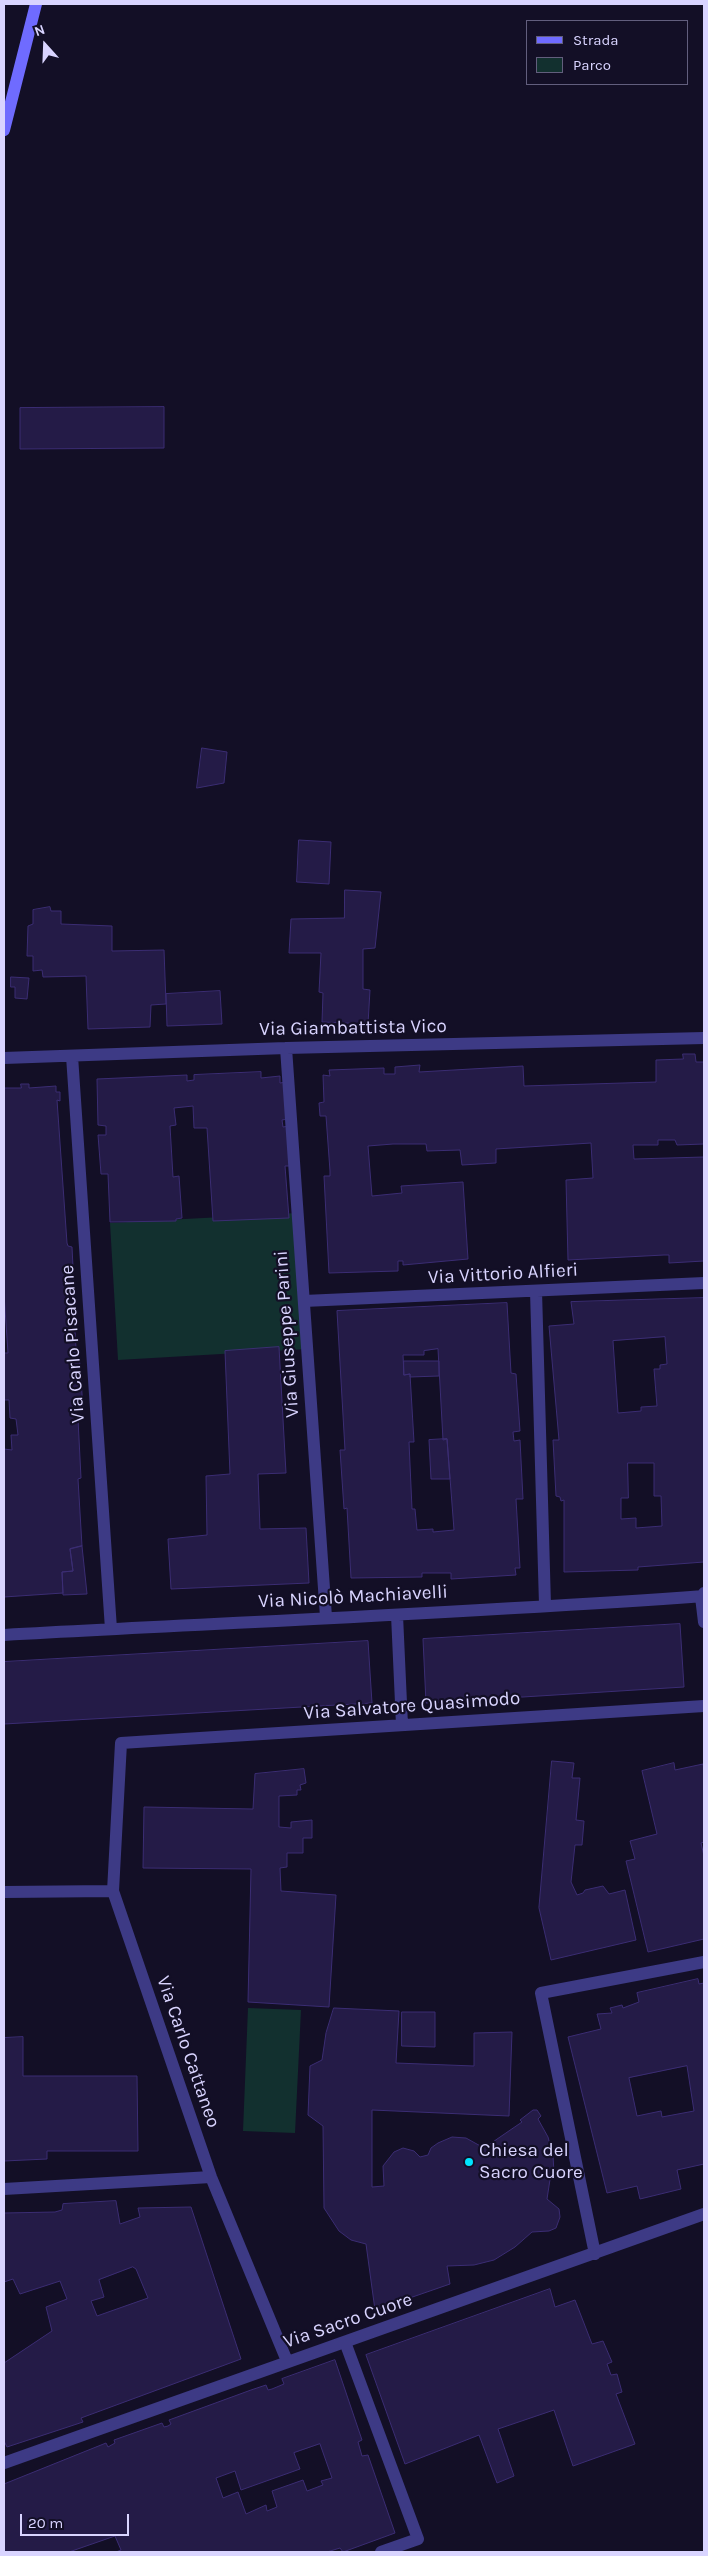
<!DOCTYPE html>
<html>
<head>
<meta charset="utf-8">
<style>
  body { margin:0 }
  #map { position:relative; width:708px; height:2556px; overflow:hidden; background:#130f26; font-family:Karla,sans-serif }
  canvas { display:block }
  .frame { position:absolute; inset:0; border:5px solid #d9d4ff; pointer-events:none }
  .legend { position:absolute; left:526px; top:20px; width:162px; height:65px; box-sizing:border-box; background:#130f26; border:1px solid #625e7d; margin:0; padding:6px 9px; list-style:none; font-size:15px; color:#d9d4ff }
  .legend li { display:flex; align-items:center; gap:10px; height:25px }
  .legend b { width:25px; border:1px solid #625e7d }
  .north { position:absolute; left:20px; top:20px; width:50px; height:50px; -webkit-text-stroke:4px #130f26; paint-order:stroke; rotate:340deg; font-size:14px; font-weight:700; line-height:20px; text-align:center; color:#d9d4ff }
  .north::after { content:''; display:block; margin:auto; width:18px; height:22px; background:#d9d4ff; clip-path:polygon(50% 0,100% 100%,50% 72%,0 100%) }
  .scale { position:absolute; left:20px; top:2514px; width:109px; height:22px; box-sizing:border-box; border:2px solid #d9d4ff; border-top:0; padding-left:6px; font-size:15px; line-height:18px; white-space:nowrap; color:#d9d4ff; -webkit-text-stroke:4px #130f26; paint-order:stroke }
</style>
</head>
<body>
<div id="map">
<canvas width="708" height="2556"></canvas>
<div class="frame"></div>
<ul class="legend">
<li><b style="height:6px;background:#6f6bff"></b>Strada</li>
<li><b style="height:14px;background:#12302f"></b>Parco</li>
</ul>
<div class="north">N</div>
<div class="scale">20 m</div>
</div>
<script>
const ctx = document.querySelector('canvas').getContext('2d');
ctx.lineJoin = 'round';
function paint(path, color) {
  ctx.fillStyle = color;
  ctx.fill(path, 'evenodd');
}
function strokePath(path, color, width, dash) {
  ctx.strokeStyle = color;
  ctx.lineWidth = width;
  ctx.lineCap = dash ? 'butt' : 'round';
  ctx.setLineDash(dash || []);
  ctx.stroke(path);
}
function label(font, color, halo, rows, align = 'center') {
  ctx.font = font + ' Karla,sans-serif';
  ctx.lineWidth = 4.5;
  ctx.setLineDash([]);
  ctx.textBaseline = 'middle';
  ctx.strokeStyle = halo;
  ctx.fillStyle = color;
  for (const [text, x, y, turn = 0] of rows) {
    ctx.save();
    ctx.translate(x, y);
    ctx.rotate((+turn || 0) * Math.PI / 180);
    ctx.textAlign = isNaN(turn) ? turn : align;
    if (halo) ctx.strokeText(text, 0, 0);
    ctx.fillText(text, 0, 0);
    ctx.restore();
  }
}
paint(new Path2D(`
  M297,1213L307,1349L118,1360L110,1223Z
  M248,2008L301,2010L295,2133L243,2131Z`), '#12302f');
const building = new Path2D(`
  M164,407V448L20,449V408Z
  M202,748L227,752L224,783L197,788Z
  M299,840L331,842L329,884L297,882Z
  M345,890L381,892L375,948L363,949V989L370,990L368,1024L322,1022L323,993L319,992L321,953H289L291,919L344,918Z
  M50,907L51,911H61V924L112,926V951L164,950L166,1004L151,1005L150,1027L88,1029L86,976L43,977L42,970L33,971V956H27L28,926L33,924V910Z
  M11,977L29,978L27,999L15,998V987H11Z
  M220,991L222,1024L167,1026L166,994Z
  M683,1054H695L696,1062H704V1144L677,1145L675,1140H658V1145H633L634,1159L704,1157V1261L669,1263V1255H664L568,1260L566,1180L593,1178L591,1143L496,1149V1163L462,1165L460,1150L427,1151L426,1144H393L368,1146L372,1196L402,1193L401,1186L463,1182L468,1259L403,1265V1261H398V1271L329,1273L324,1176H330V1171L326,1116H320L319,1103L324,1102L323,1075L330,1076L329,1070L384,1068V1074H395V1067L420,1065L419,1072L523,1066L524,1086L656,1082V1060L683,1059Z
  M261,1072V1078L280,1076V1083L286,1082L288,1119L282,1120L283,1127L289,1126L291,1166H285L289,1218L213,1221L207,1128H194L193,1106L174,1108L176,1125L170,1126L173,1177L179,1176L182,1218L176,1219V1221L110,1222L108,1174H101L98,1135H106V1126L98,1125L97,1079L187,1075V1081L194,1080V1075Z
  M21,1084H29V1088L56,1086V1092H60V1101L57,1100L67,1243L68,1246L72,1247L74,1287L68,1288L71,1331H75L76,1348H73V1352H79L83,1408L74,1409L75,1418L78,1419L81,1478L78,1479L82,1546L70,1549L73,1571L62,1572L63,1593L4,1597V1449L12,1450L11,1435H18L16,1419L10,1418L9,1400H4V1353H8L4,1294V1088H21Z
  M704,1298V1562L638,1567V1570L564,1572V1500L561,1501L560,1497L556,1496L553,1440H559L549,1326L574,1324L571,1302ZM665,1337L667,1364L660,1365V1369H654L657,1406L641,1407V1411L618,1413L613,1341ZM628,1463H654V1496H661L662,1526L636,1528V1518L621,1519V1498H628Z
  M507,1303L511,1373L516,1374L520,1431L513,1432L514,1441L520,1440L523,1499H516L520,1568H515L516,1575L451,1579V1573H422V1577L351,1578L347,1508L344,1509L340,1450H345L337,1311ZM438,1349L443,1440L447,1439L454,1530L433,1532V1529L417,1530L415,1509H412L409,1442H414L410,1374L404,1375L403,1355H424V1351Z
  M279,1347L286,1473L258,1474L260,1529L306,1528L309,1583L171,1589L168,1539L207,1535L206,1476L230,1474L225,1351Z
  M404,1361H439V1376L410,1377V1374L404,1375Z
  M447,1439L450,1479H431L429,1440Z
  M82,1546L87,1594L63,1595L62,1572L73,1571L70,1549Z
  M680,1624L684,1687L426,1703L423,1639Z
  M368,1641L372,1703L4,1724V1662Z
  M552,1761L574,1763L572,1778H580L576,1820L584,1821L582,1845H575L571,1882L577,1895L583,1893L585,1890L603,1886L609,1894L625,1890L636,1940L551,1960L539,1908Z
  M674,1763L675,1770L703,1764L704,1769V1842L701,1843L704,1856V1939L648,1952L626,1861L635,1859L630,1841L657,1834L642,1771Z
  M304,1769L306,1783L300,1785L301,1790H297V1795L279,1796V1827L291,1828V1822L312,1820V1838H303V1853H287V1867L280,1868L281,1891L336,1895L329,2007L248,2002L251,1869L143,1868L144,1807L253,1809L255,1774Z
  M698,1979L699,1984L704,1983V2164L677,2170L681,2189L640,2199L637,2186L607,2193L568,2037L601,2029L597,2014L612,2013L610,2008L622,2005L623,2008L639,2002L637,1993ZM687,2066L694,2111L662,2117L661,2111L637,2116L629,2078Z
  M334,2008L399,2011L396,2063L474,2066V2033L512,2032L509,2116L372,2110V2187L384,2186L383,2166L394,2152L403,2148L414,2151L420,2157L428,2155L431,2148L438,2143L452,2137L466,2138L484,2148L522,2122L520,2120L533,2110H537L541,2116L538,2119L548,2137L553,2156L554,2172L551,2173L547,2199L559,2209L560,2217L556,2228L549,2231L532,2232L515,2247L494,2260L474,2265L447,2266L450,2284L375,2310L366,2244L351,2240L339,2231L324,2208L323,2126L308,2115L310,2066L322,2060L326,2033Z
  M402,2012H435V2047L402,2046Z
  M23,2037V2076H137L138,2151H47V2159L4,2161V2038Z
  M116,2201L120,2224L140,2217L138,2208L191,2207L241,2359L81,2418L83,2422L7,2447L4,2441V2363L52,2331L46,2307L67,2299L60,2281L20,2294L13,2279L4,2282V2213L55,2212L62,2210L63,2204ZM133,2267L136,2269L148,2298L97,2316L91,2301L104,2297L99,2280Z
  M550,2289L555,2307L575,2300L592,2344L603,2341L612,2362L607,2364L611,2375L617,2374L622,2392L616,2394L635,2444L573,2466L554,2410L498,2429L514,2476L497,2483L479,2435L405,2464L366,2355Z
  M335,2360L362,2440L358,2442L362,2456L368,2455L395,2533L343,2552L340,2548L327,2552H116L121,2550L115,2536L69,2552H4V2484L106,2443L108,2447L115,2443L114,2440L162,2423L164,2427L168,2426L171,2424L169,2420L251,2390L266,2385L268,2390L272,2389L284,2384L282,2379ZM320,2444L332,2478L321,2481L323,2485L307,2491L303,2480L272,2491L277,2507L267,2511L266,2505L246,2514L238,2492L223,2498L216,2478L235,2471L241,2490L300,2469L294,2453Z`);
paint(building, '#241b47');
strokePath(building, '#3b2d73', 1);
strokePath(new Path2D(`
  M286,1048L326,1617
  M72,1056L111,1629
  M4,1058L286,1048L704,1038
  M536,1291L545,1605
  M304,1301L704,1283
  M704,1593L701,1597L704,1622
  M397,1615L402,1725
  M4,1635C237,1622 471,1613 704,1596
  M4,1892L113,1891
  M4,2189L211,2177
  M595,2254L541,1993L704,1962
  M345,2342L418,2539L381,2552
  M287,2361L211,2177L113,1891L121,1743L704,1706
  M4,2463L704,2214`), '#3d3a85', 12);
strokePath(new Path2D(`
  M4,130L36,4`), '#6f6bff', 12);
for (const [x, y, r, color] of [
  [469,2162,5,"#00e5ff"]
]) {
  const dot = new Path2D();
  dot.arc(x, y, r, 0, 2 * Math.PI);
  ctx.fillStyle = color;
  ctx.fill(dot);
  strokePath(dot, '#130f26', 2);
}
label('19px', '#d9d4ff', '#130f26', [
  ["Via Giambattista Vico",353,1028,-1],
  ["Via Vittorio Alfieri",503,1274,-3],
  ["Via Giuseppe Parini",287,1334,-94],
  ["Via Carlo Pisacane",73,1344,-94],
  ["Via Nicolò Machiavelli",353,1597,-3],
  ["Via Salvatore Quasimodo",412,1706,-4],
  ["Via Carlo Cattaneo",188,2052,71],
  ["Via Sacro Cuore",348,2321,-19]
]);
label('19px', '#d9d4ff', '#130f26', [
  ["Chiesa del",479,2151],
  ["Sacro Cuore",479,2173]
], 'left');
</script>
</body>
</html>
